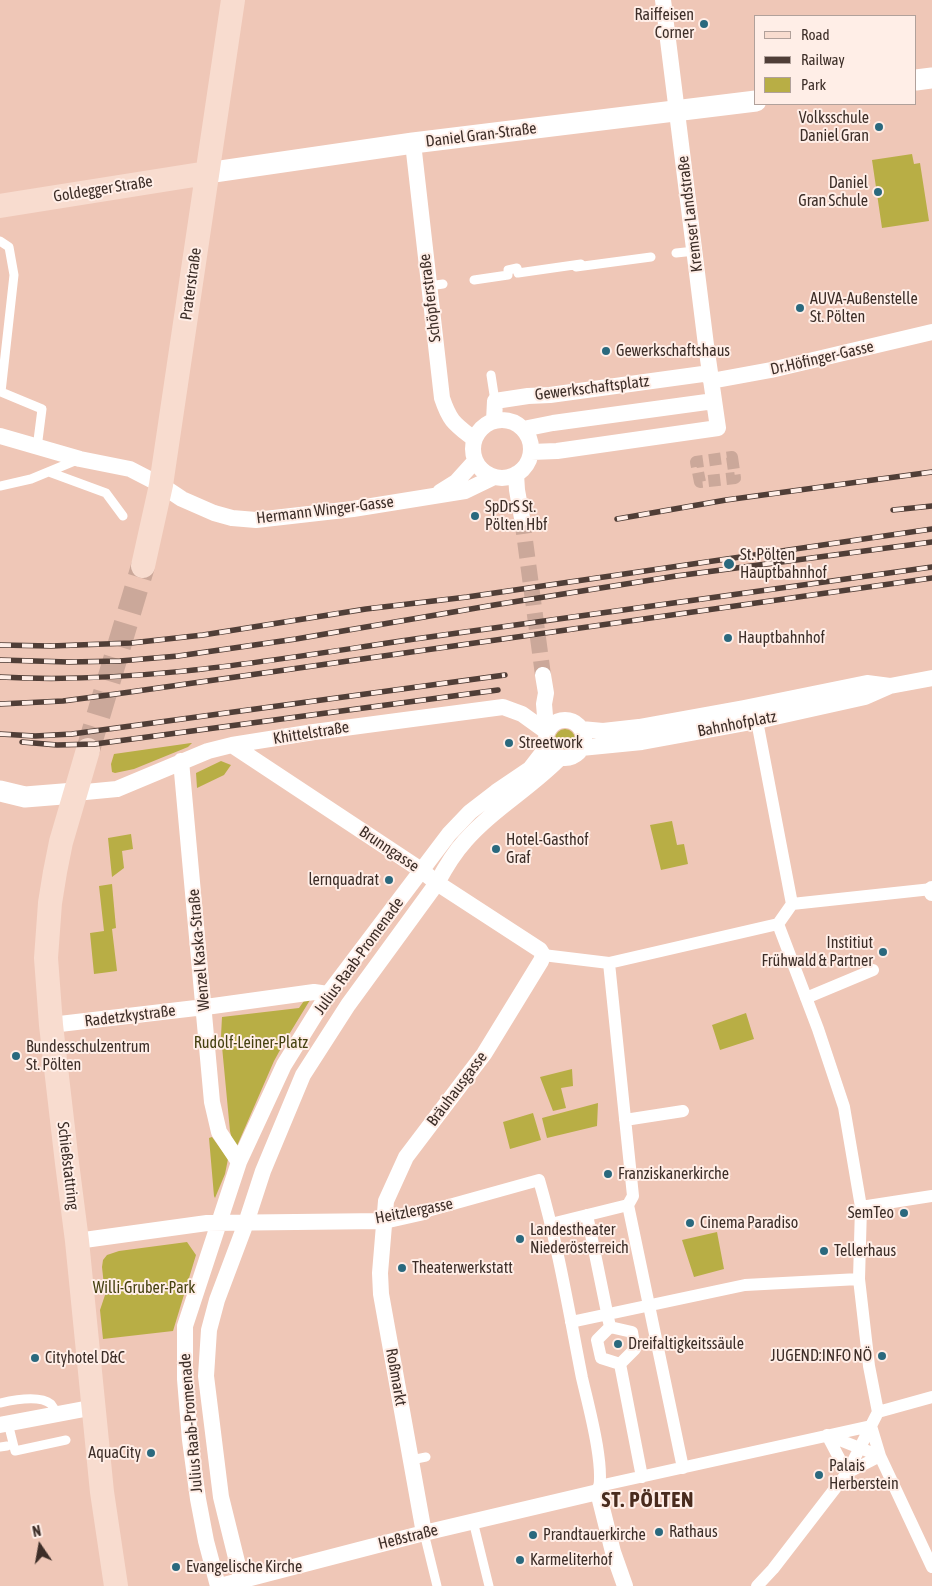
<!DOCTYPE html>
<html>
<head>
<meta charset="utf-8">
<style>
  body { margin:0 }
  #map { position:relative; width:932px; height:1586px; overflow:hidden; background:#efc7b7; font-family:"Asap Condensed",sans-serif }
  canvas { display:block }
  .legend { position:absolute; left:754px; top:15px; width:162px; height:90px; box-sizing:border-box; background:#ffeee7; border:1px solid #b1a19b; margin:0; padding:6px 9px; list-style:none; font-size:15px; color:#3d2e28 }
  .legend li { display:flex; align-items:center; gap:10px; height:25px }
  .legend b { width:25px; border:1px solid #b1a19b }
  .north { position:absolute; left:15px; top:1521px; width:50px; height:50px; -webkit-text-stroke:4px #ffeee7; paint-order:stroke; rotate:348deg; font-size:14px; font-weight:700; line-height:20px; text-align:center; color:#3d2e28 }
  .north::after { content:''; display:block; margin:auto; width:18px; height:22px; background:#3d2e28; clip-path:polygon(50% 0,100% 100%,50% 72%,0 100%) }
</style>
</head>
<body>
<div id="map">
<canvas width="932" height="1586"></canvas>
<ul class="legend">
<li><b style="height:6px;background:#f8dccf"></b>Road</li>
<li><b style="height:6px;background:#503e37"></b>Railway</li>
<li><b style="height:14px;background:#b8ae45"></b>Park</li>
</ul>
<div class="north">N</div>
</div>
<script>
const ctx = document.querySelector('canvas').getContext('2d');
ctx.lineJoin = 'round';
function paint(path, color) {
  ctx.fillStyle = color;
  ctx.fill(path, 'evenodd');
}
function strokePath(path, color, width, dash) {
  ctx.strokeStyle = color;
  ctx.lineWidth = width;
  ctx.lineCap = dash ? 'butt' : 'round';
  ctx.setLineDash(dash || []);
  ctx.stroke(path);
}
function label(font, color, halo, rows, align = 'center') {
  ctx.font = font + ' "Asap Condensed",sans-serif';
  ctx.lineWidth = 4;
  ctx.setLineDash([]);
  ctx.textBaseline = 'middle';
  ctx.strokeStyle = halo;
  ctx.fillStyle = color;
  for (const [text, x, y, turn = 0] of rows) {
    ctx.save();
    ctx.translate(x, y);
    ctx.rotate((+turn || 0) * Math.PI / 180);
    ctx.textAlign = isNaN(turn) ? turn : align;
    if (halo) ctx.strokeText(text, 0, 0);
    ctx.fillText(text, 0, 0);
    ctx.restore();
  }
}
paint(new Path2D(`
  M912,154L914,164L920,163L929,221L882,228L872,160Z
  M555 739a10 10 0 1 1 20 0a10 10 0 1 1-20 0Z
  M191,743H192L188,747L134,769L115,773L112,772L111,764L114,754Z
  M221,761L231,765L224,775L197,788L196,773Z
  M672,821L677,845L684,844L688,864L661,870L650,825Z
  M131,834L133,849L122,851L124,868L112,877L108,838Z
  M112,884L116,928L112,929L117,971L94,974L90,933L104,931L99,886Z
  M306,998L310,1000L285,1041L274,1061L237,1146L232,1140L230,1131L221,1036L222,1017L299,1008Z
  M746,1013L754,1039L720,1050L712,1025Z
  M572,1069L573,1086L561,1088L566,1108L553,1111L540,1077Z
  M598,1103L597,1126L547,1138L542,1118Z
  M533,1113L541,1140L510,1149L503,1122Z
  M212,1137L228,1159L225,1174L215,1198L214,1196L209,1138Z
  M717,1232L724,1269L694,1277L682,1240Z
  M187,1242L196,1255L173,1331L103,1339L100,1310L105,1295L102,1267L103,1260L107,1255L119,1251Z`), '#b8ae45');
strokePath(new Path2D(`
  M732,457L735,478L700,482L696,462Z`), '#cba89a', 12, [12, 6]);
strokePath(new Path2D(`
  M522,518L543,675`), '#cba89a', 16, [16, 8]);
strokePath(new Path2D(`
  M88,750L143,566`), '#cba89a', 24, [24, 12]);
strokePath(new Path2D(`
  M0,241L9,247L14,275L1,392L42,409L37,448
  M676,253L695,251
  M576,267L651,257
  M474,280L508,275V270L517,268L518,273L581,264
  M429,286L443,284
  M491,375L495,401
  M49,472L106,493L123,516
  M0,486L31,479L77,460
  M0,1403C13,1400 40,1395 51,1404C53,1407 56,1411 58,1414
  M8,1423L15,1451L66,1440
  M0,1447L7,1446
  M411,1460L426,1457
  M473,1521L489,1586
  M424,1533L437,1586`), '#fff', 9);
strokePath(new Path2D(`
  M757,721L792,904
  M792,904L932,889
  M778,924L818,1029L844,1107L861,1207L859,1279L869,1366L878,1412
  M543,955L609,963L778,924L792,904
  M609,963L633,1196L628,1205L683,1468
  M806,998L873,970
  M625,1120L683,1111
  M861,1207L932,1196
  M424,1212L539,1180C558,1245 569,1312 582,1378C588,1404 606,1469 598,1492
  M587,1215L610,1327L597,1340L601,1358L620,1364L642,1477
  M551,1224L628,1205
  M571,1322L745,1285L859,1279
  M610,1327L632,1332L635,1349L620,1364
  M871,1426L880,1456L932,1567
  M827,1435L880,1456
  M827,1435L847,1473
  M847,1473L880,1456
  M599,1486L871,1426
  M757,1586L773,1569L847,1473L878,1412L932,1397`), '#fff', 12);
strokePath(new Path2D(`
  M413,143L442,398C450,422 455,424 474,439
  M711,381L771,370L932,332
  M473 449a29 29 0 1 1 58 0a29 29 0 1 1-58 0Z
  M494,421L495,401L528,396L550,395L710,373
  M523,429L553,423L714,401
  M0,436L80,459L130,469L161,485L182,499L214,513L232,518L256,520L353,509L465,491L494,477
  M531,452L557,451L718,428L706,345L663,0
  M516,474L517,490L522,518
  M440,492L456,482L475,461
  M543,675L546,693L544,704L545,716L549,729
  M546 739a19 19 0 1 1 38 0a19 19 0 1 1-38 0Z
  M581,729L603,731L639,727L744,708L867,683L890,686
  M232,745L421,870L437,883L540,950L543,955L541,961L484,1054L406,1157L386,1201L380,1273L381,1294L424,1533
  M581,748L642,742L757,721L865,697L890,686L932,678
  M181,761L212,1102L219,1132L239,1162
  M75,793L117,789L208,751L232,745L314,732L503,707L522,714L547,732
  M932,889V893
  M51,1025L213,1006L314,992L328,994
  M77,1241L207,1223L384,1221L424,1212
  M0,1425L95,1407
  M218,1586L206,1541L198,1499L190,1440L185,1379V1326L239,1162L284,1065L328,994L449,834L470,812L496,792L530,769L547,747
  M220,1586L424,1533L598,1492L613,1552L625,1586
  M243,1586L221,1497L206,1376L209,1330L217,1300L246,1223L263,1171L303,1075L348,1005L437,883C445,868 454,853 465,841C493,809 531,788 561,757`), '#fff', 16);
strokePath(new Path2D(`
  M916,80L932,78
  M207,173L413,143L756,101
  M0,791L25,797L75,793`), '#fff', 21);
strokePath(new Path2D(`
  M0,206L207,173
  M143,566L161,485L233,0
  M88,750L61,842L55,872L50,903L46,958L51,1025L67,1163L77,1241L102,1492L116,1586`), '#f8dccf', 24);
const rail = new Path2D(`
  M893,510L932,506
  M617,519L726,500L932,472
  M0,645L51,646L131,643L203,635L366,609L467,597L932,529
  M0,660L69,662L120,661L178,656L296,639L494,605L676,576L932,542
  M0,677C141,685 283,658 422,638C592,614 762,591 932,567
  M0,704L63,701L116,694L932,578
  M0,734L35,736L72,734L505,675
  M22,742L57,745L95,744L498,690`);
strokePath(rail, '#503e37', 5.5);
strokePath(rail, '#ffeee7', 4, [11]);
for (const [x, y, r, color] of [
  [704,24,5,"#2a697e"],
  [879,127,5,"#2a697e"],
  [878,192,5,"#2a697e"],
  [800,308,5,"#2a697e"],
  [606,351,5,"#2a697e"],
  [475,516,5,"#2a697e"],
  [729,564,6,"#2a697e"],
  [728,638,5,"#2a697e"],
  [509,743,5,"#2a697e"],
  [496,849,5,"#2a697e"],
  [389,880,5,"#2a697e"],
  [883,952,5,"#2a697e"],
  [16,1056,5,"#2a697e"],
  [608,1174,5,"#2a697e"],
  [904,1213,5,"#2a697e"],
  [690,1223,5,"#2a697e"],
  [520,1239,5,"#2a697e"],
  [824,1251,5,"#2a697e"],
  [402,1268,5,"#2a697e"],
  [618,1344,5,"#2a697e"],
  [882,1356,5,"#2a697e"],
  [35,1358,5,"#2a697e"],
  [151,1453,5,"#2a697e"],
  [819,1475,5,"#2a697e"],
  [659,1532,5,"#2a697e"],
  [533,1535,5,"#2a697e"],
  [520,1560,5,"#2a697e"],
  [176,1567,5,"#2a697e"]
]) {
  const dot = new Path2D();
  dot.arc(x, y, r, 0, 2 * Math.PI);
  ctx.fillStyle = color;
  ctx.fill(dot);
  strokePath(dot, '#ffeee7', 2);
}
label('16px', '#3d2e28', '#ffeee7', [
  ["Raiffeisen",694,15,"right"],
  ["Corner",694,33,"right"],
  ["Volksschule",869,118,"right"],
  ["Daniel Gran",869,136,"right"],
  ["Daniel",868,183,"right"],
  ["Gran Schule",868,201,"right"],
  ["AUVA-Außenstelle",810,299],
  ["St. Pölten",810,317],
  ["Gewerkschaftshaus",616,351],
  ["SpDrS St.",485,507],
  ["Pölten Hbf",485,525],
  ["St. Pölten",740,555],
  ["Hauptbahnhof",740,573],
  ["Hauptbahnhof",738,638],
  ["Streetwork",519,743],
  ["Hotel-Gasthof",506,840],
  ["Graf",506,858],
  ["lernquadrat",379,880,"right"],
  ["Institiut",873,943,"right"],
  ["Frühwald & Partner",873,961,"right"],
  ["Bundesschulzentrum",26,1047],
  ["St. Pölten",26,1065],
  ["Franziskanerkirche",618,1174],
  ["SemTeo",894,1213,"right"],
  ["Cinema Paradiso",700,1223],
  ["Landestheater",530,1230],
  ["Niederösterreich",530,1248],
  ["Tellerhaus",834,1251],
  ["Theaterwerkstatt",412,1268],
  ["Dreifaltigkeitssäule",628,1344],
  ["JUGEND:INFO NÖ",872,1356,"right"],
  ["Cityhotel D&C",45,1358],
  ["AquaCity",141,1453,"right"],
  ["Palais",829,1466],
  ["Herberstein",829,1484],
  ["Rathaus",669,1532],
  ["Prandtauerkirche",543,1535],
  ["Karmeliterhof",530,1560],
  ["Evangelische Kirche",186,1567]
], 'left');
label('16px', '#3d2e28', '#ffeee7', [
  ["Daniel Gran-Straße",481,135,-7],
  ["Goldegger Straße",103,189,-9],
  ["Kremser Landstraße",690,214,-97],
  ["Praterstraße",191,284,-82],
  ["Schöpferstraße",430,298,-97],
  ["Dr.Höfinger-Gasse",822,358,-13],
  ["Gewerkschaftsplatz",592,388,-7],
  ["Hermann Winger-Gasse",325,510,-7],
  ["Bahnhofplatz",737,724,-11],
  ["Khittelstraße",311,733,-9],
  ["Brunngasse",389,849,34],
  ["Wenzel Kaska-Straße",199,950,-95],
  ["Julius Raab-Promenade",359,956,-54],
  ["Radetzkystraße",130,1016,-7],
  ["Bräuhausgasse",457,1089,-53],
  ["Schießstattring",68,1166,83],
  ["Heitzlergasse",414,1211,-11],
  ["Roßmarkt",396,1377,80],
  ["Julius Raab-Promenade",191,1423,-95],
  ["Heßstraße",408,1537,-14]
]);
label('16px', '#454110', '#ffeee7', [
  ["Rudolf-Leiner-Platz",251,1043],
  ["Willi-Gruber-Park",144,1288]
]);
ctx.letterSpacing = '1px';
label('bold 21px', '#492b1d', '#ffeee7', [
  ["ST. PÖLTEN",648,1500]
]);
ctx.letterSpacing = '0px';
</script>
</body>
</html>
